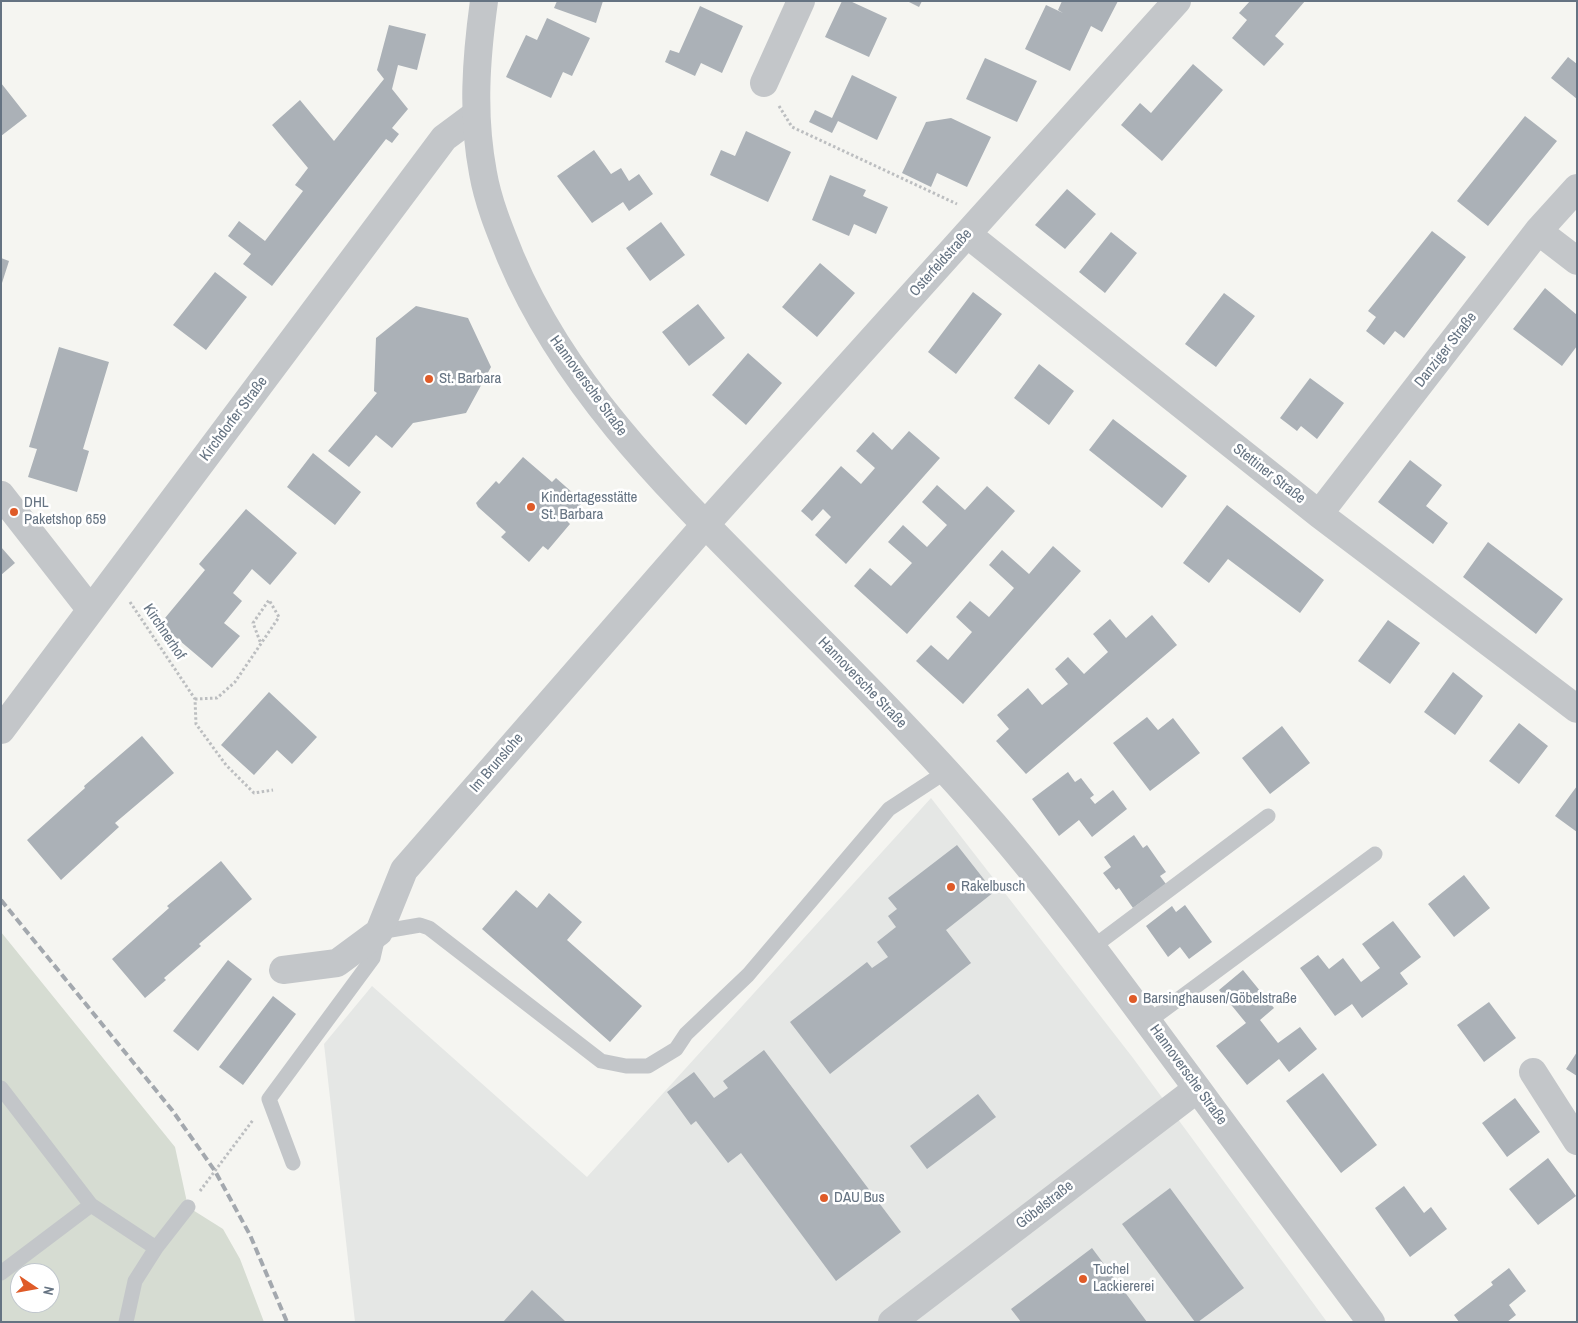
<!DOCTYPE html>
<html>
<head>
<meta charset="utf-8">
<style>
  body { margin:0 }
  #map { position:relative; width:1578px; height:1323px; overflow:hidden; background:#f5f5f1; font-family:"Archivo Narrow",sans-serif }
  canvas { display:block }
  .frame { position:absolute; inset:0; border:2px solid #657382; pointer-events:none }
  .north { position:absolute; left:10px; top:1263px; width:50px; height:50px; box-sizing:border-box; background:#fff; border:1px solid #c1c7cd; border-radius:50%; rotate:102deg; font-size:14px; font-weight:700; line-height:20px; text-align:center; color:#657382 }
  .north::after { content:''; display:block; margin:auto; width:18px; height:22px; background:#df5b28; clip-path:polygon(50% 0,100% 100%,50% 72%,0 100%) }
</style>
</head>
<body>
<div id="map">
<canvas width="1578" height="1323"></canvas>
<div class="frame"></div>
<div class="north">N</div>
</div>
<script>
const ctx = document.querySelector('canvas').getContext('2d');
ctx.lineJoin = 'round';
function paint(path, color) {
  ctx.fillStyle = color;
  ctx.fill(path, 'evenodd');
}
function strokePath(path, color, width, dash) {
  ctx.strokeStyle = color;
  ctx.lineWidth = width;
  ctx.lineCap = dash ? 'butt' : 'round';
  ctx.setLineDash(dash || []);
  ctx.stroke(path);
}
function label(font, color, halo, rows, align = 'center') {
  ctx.font = font + ' "Archivo Narrow",sans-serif';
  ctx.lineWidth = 5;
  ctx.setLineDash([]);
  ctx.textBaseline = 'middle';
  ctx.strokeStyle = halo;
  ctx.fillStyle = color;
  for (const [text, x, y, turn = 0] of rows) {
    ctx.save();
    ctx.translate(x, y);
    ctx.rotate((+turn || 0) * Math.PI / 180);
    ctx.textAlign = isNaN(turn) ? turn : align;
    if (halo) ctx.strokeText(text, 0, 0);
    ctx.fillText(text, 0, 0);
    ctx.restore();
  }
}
paint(new Path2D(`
  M931,798L1133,1058L1327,1322H355L324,1044L372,986L587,1177Z`), '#e5e7e5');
paint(new Path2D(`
  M1,932L175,1147L188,1207L223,1229L240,1259L264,1322H1ZM20,1273H50V1303H20Z`), '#d6dcd2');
paint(new Path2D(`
  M557,1H603L596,23L554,8Z
  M842,1H850L887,18L869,57L825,37Z
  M907,1H922L919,7Z
  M1062,1H1118L1102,32L1091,26L1070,71L1025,49L1046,5L1063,13L1058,10Z
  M1250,1H1305L1275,36L1284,44L1264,66L1232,38L1247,20L1239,13Z
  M700,6L743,26L722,73L701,63L695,76L665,62L670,50L679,53Z
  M547,18L590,38L572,76L563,72L551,98L506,77L526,35L537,40Z
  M389,25L426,34L417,70L398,65L392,89L408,109L392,128L399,134L392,143L386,139L272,286L243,264L251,254L228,236L239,221L265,241L303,191L295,185L308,168L272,125L300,100L334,141L384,79L377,70Z
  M1568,57L1577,64V99L1551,78Z
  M985,58L1037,81L1017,122L966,99Z
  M1193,64L1223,90L1162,161L1121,125L1140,103L1151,113Z
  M852,75L897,97L877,140L838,121L832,133L809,122L815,110L832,118Z
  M1,83L27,116L1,136Z
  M1525,116L1557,141L1488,226L1457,201Z
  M951,118L991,137L967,187L937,173L931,187L902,173L926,122Z
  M746,131L791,152L768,202L710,175L721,150L735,156Z
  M594,150L611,174L621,168L629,181L639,174L653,194L629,211L623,202L592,223L557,176Z
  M830,175L866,190L863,196L888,207L876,234L854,224L849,236L812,220Z
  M1067,189L1096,214L1065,249L1035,225Z
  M661,222L685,255L650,281L626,248Z
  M1432,231L1466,257L1404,338L1395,331L1384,345L1366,331L1376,317L1368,311Z
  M1111,232L1137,253L1105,293L1079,272Z
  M1,258L9,261L2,283H1Z
  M820,263L855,293L817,337L782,307Z
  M215,272L247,297L206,350L173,325Z
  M1545,288L1577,315V346L1562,366L1513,329Z
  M973,292L1002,314L956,374L928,352Z
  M1224,293L1255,316L1216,367L1185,344Z
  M698,304L725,338L689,366L662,332Z
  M416,306L468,318L491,367L466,413L413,423L392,448L376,435L349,467L328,451L377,393L374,391L376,338Z
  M59,347L109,362L83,449L89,451L77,492L28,477L37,449L29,447Z
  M748,353L782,383L746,425L712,395Z
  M1039,364L1074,391L1049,425L1014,398Z
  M1310,378L1344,403L1317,439L1301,426L1297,431L1280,418Z
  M1113,419L1187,476L1162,508L1089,450Z
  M909,431L940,458L846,564L815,535L831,517L823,509L812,521L801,511L841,466L861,484L875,468L856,451L873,432L892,450Z
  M313,453L361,492L335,525L287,487Z
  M523,457L552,482L556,478L583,502L566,520L570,524L548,550L543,546L529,562L501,537L506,532L478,507L476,503L496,481L499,484Z
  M1410,460L1442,485L1426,506L1448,523L1433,544L1378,502Z
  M937,485L965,510L987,486L1015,511L907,634L854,586L870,568L891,586L912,563L888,542L903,525L927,547L947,525L922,502Z
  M1227,505L1324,580L1300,613L1228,559L1209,583L1183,563Z
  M246,509L297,553L270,585L252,569L233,593L242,601L224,623L240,636L212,668L160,624L205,570L199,564Z
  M1488,542L1563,599L1536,634L1463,577Z
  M1053,546L1081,571L963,704L916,661L931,645L948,660L972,632L956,617L970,601L989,617L1014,588L989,565L1002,550L1029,574Z
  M1,547L15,563L1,575Z
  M1152,615L1177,645L1026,774L996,741L1009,729L997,715L1028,688L1042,705L1068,684L1055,669L1068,657L1084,674L1108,652L1093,634L1110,619L1126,638Z
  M1388,620L1420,643L1390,684L1358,661Z
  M1453,672L1483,696L1455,735L1424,712Z
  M269,692L317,737L292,764L277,750L254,775L221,745Z
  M1147,717L1158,730L1173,718L1200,753L1150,791L1113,743Z
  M1519,723L1548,746L1519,784L1489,761Z
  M1282,726L1310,763L1270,794L1242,758Z
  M142,736L174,773L115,823L119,827L61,880L27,840L85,788L84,786Z
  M1068,772L1075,782L1081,778L1094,795L1090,798L1095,804L1113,790L1127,809L1092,837L1079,820L1059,836L1032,799Z
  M1577,786V832L1555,816Z
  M1134,835L1143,848L1147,845L1166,872L1160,876L1166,884L1133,908L1119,888L1116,890L1103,873L1111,867L1104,857Z
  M957,845L994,892L946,930L971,963L830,1074L790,1022L867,962L872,968L888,957L877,942L896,927L888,916L897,909L888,898Z
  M221,861L252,899L199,944L201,946L164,978L166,980L145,998L112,959L169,908L167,906Z
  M1464,875L1490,908L1454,937L1428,904Z
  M516,890L537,908L549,893L582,922L567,940L642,1006L610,1042L482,929Z
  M1185,905L1212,942L1189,959L1180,947L1168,957L1146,926L1172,906L1176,912Z
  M1393,921L1421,957L1400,973L1408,984L1362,1018L1352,1004L1335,1016L1300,968L1318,955L1329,969L1343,958L1361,982L1380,968L1362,944Z
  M228,960L252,979L198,1051L173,1031Z
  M1243,970L1274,1008L1260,1020L1278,1043L1300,1027L1317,1049L1289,1072L1279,1059L1247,1085L1216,1046L1246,1023L1219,990Z
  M273,996L296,1014L243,1085L219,1067Z
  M1489,1002L1516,1038L1484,1062L1457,1025Z
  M764,1050L901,1232L836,1281L741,1153L728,1163L696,1121L691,1125L667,1092L694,1072L714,1098L728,1088L723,1081Z
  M1577,1052V1076L1566,1069Z
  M1323,1073L1377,1145L1341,1173L1286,1101Z
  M978,1094L996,1117L927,1169L910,1146Z
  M1515,1098L1540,1132L1507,1157L1482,1123Z
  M1548,1158L1576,1196L1538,1225L1509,1189Z
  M1404,1186L1424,1213L1431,1207L1447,1229L1410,1257L1375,1208Z
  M1170,1188L1244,1288L1198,1322H1195L1122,1224Z
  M1092,1248L1147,1322H1021L1011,1309Z
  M1509,1268L1526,1291L1509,1305L1516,1315L1507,1322H1459L1454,1315L1493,1285L1491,1282Z
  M532,1290L566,1322H503Z`), '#abb1b7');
strokePath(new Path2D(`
  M779,106L792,127L957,204
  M130,602L195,699L196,724L226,765L254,793L273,790
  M195,699L217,698L235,682L279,617L269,600L253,623L261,644
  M200,1191L253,1120`), '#bcbec0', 3, [2.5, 2.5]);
strokePath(new Path2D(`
  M1093,947L1268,816
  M1149,1021L1375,854
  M1,1088L91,1205L1,1273
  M293,1163L269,1099L373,958L379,932L420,925L429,928L601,1061L626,1066H648L676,1049L686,1034L748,975L889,809L947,771
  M91,1205L156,1248L188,1207
  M126,1322L135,1281L156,1248`), '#c3c6c9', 15);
strokePath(new Path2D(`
  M764,83L801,1
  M1538,231L1577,261
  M967,234L1319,514L1577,709
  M1,495L90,609
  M1319,514L1538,231L1577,188
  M1,730L444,138L475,115
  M283,970L337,963L379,932L404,870L705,525L1177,1
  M1533,1072L1577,1141
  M892,1322L1197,1089`), '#c3c6c9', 28);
strokePath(new Path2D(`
  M484,1C476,59 472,115 483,173C488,202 500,231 511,258C568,393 677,496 778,598C852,672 926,746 994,825C1067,910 1132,1001 1199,1091C1256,1169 1314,1245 1371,1322`), '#c3c6c9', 28);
strokePath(new Path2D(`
  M1,900L172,1110L215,1171L250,1235L287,1322`), '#a3a8ae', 4, [8, 4]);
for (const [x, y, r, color] of [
  [429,379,5,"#df5b28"],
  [531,507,5,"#df5b28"],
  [14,512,5,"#df5b28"],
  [951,887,5,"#df5b28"],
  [1133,999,5,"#df5b28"],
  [824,1198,5,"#df5b28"],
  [1083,1279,5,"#df5b28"]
]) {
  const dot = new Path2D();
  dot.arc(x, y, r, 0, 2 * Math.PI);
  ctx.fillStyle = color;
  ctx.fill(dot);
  strokePath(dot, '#fff', 2);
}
label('15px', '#657382', '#fff', [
  ["Osterfeldstraße",941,263,-48],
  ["Danziger Straße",1446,350,-52],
  ["Hannoversche Straße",588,386,54],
  ["Kirchdorfer Straße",234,419,-53],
  ["Stettiner Straße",1269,474,38],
  ["Kirchnerhof",164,632,56],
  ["Hannoversche Straße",862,683,46],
  ["Im Brunslohe",497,763,-49],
  ["Hannoversche Straße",1188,1075,54],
  ["Göbelstraße",1045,1205,-38]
]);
label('15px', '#657382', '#fff', [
  ["St. Barbara",439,379],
  ["Kindertagesstätte",541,498],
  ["St. Barbara",541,515],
  ["DHL",24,503],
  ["Paketshop 659",24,520],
  ["Rakelbusch",961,887],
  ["Barsinghausen/Göbelstraße",1143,999],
  ["DAU Bus",834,1198],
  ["Tuchel",1093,1270],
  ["Lackiererei",1093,1287]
], 'left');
</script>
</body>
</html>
